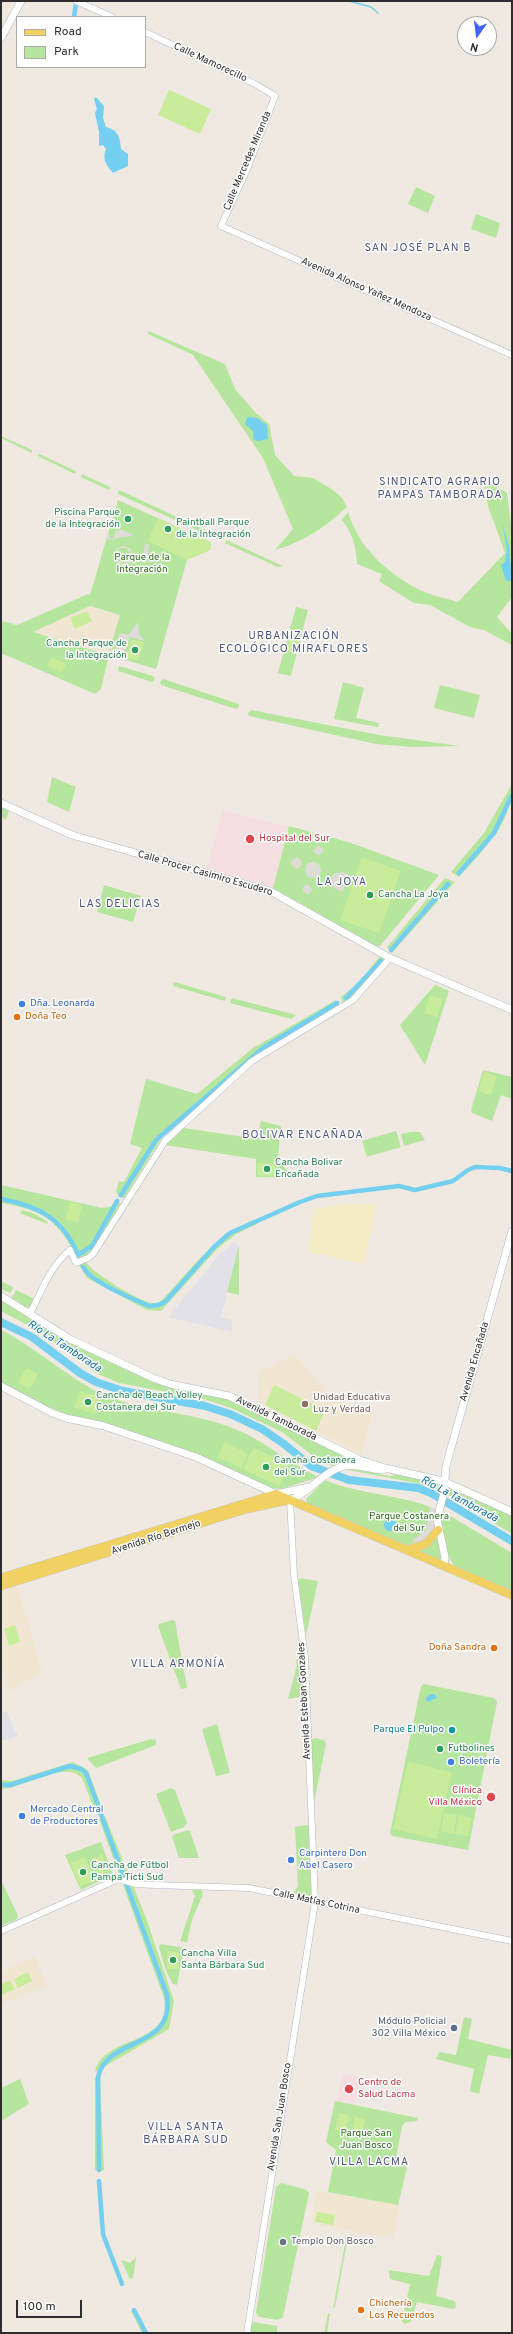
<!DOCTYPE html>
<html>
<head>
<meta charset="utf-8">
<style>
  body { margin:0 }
  #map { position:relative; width:513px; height:2334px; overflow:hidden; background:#efe9e1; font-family:Overpass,sans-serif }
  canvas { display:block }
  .frame { position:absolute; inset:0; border:2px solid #2e2e2e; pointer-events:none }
  .legend { position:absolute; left:16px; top:16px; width:130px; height:52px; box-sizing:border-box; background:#fff; border:1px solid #ababab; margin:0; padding:5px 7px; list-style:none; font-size:12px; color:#2e2e2e }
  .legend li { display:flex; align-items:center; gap:8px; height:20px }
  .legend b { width:20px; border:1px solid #ababab }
  .north { position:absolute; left:457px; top:16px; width:40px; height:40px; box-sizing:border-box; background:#fff; border:1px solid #ababab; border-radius:50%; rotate:194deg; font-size:11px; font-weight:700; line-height:16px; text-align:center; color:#2e2e2e }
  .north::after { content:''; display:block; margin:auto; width:14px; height:18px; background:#4264fb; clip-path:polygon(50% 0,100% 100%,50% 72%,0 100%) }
  .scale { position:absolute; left:16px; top:2300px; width:66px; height:18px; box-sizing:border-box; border:2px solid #2e2e2e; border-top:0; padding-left:5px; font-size:12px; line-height:14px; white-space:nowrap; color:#2e2e2e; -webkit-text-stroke:3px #fff; paint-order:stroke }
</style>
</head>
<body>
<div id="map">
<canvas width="513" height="2334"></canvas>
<div class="frame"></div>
<ul class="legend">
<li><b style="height:5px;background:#f2d163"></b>Road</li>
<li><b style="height:11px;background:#b6e59e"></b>Park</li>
</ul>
<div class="north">N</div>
<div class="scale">100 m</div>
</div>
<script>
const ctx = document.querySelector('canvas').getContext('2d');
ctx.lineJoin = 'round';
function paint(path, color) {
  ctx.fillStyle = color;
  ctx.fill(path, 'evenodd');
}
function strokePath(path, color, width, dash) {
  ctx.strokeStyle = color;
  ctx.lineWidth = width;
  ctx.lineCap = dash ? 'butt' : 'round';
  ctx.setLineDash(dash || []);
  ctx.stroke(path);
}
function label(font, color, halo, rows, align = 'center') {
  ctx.font = font + ' Overpass,sans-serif';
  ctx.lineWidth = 3;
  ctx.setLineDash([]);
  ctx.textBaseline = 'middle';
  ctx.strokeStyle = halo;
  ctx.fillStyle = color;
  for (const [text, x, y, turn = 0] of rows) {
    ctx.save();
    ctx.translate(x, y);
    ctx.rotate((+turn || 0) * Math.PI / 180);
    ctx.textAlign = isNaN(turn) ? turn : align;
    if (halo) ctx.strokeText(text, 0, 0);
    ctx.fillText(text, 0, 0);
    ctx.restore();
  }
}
paint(new Path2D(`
  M235,1242L239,1246L221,1317L232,1320V1332L168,1317L219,1255Z
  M6,1711L18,1736L2,1741L1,1713Z
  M159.5 1865a4.5 4.5 0 1 1 9 0a4.5 4.5 0 1 1-9 0Z`), '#e3e1e8');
paint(new Path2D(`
  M90,606L120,615L109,655L33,632Z
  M294,1355L333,1396L354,1407L372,1413L362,1454L259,1402V1372Z
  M13,1587L18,1588L42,1672L10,1691L1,1664V1590Z
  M33,1957L36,1959L47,1985L1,2005V1972Z
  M318,2191L400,2205L393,2238L313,2224L311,2220Z`), '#f0e6d1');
paint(new Path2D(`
  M222,810L288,827L273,887L207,869Z
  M345,2074L361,2077L355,2105L337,2101L342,2076Z`), '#f5dfe0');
paint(new Path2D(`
  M416,187L435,196L428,213L408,204Z
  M476,214L500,223L496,238L471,229Z
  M148,331L225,364L235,389L256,413L269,424L275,455L294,476L313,478L333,490L342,498L347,507C326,527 303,542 275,550L293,529L263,458L193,355L148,334Z
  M1,436L32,450V453L1,438Z
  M39,454L76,471L75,474L38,456Z
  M82,474L110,487L109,490L81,477Z
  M483,478L507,493L512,532V597L497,617L512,634V645L484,630L470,627L430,605L414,603L379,581L382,574L357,564C356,547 353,533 342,520L348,512C358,547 388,574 420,590C432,596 446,598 458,602L505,553L488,506Z
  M119,490L216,535L219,540L118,494Z
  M118,500L210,542L211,544L210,550L187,560L156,669L109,655L101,689L95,694L1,653V621L17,625L88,594L90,595ZM90,606L120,615L108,655L33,632Z
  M226,540L283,566L278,567L225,543Z
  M296,607L308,610L291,676L278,673Z
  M119,666L153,676L155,679L152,682L118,671Z
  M163,679L239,704V707L236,709L161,685L160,682Z
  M343,682L364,688L356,718L379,723L378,727L334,719Z
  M440,685L480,695L474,718L434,708Z
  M251,710L379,735L460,746L413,747L376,744L249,716L248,713Z
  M52,777L76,787L69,812L47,802Z
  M512,784C512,824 484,849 459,877L451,872L484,833Z
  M1,806L9,810L6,820L1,817Z
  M289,826L351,843L439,875L380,946H376L273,888Z
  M445,878L455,882L392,953L387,947Z
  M104,885L141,896L133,922L97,912Z
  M380,956L385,959L357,993L343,1004L341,997L359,982Z
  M174,982L226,997L225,1001L173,986Z
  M435,985L449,991L425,1065L400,1025Z
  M232,998L296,1015L291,1019L230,1003Z
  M336,1000L340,1006L267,1047L163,1136L124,1198L119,1197L116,1191L119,1181L124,1182L142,1148L130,1144L146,1079L197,1094L253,1048Z
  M483,1070L512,1077V1099L501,1095L492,1121L472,1113L471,1110Z
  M261,1121L281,1126L278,1159L293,1178L256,1177V1159L166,1145L184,1128L257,1139Z
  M396,1131L401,1147L367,1157L362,1141Z
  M411,1132H420L425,1140L404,1146L401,1134Z
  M1,1185L102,1208L112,1206L116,1201L121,1203L92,1252L86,1257L77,1259C59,1220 43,1210 1,1203Z
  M22,1210L35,1214L48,1222L47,1224L20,1213Z
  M256,1219L257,1224L236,1234L217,1249L161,1311L147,1310L87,1278L79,1265L86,1262C91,1272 140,1302 152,1303C156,1304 160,1302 163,1299C191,1269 216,1234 256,1219Z
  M239,1246V1295L227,1292Z
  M1,1281L13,1287L10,1293L1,1289Z
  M16,1290L35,1299L31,1307H26L13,1300L12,1297Z
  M1,1299L145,1377L230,1399L360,1463L335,1467L320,1461L282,1432L231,1408L204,1399L119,1383L96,1373L39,1331L1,1311Z
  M1,1330C33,1346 59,1370 90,1388C132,1412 185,1410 230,1427C263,1439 288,1463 319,1477L281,1489L272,1488L193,1453L103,1422L70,1415L45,1406L1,1383Z
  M343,1469H354L389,1476L401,1474L439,1484L441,1491L416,1483Z
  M325,1480C360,1495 400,1494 435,1509L428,1539L404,1546L307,1504L306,1499Z
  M449,1490H455L512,1514V1534L447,1494Z
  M442,1511L512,1553V1591L456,1567C443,1554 439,1529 442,1511Z
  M437,1536L442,1557L440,1560L418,1550Z
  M299,1578L318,1581L306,1636L298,1581Z
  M172,1620L175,1621L187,1688L181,1689L158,1626L159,1624Z
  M298,1659L300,1661L302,1694L299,1697L288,1699L297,1665L296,1660Z
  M424,1684L494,1698L497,1702L468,1850L392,1836L390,1833L421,1686Z
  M217,1724L230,1773L216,1776L202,1729Z
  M314,1738L324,1740L326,1744L315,1798L313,1799L311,1741Z
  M151,1739L156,1740V1745L96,1768L87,1758Z
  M73,1762L88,1770L102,1808L101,1811H95L82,1778C66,1759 23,1789 1,1789V1780L12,1781Z
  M171,1788L175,1790L187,1823L184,1827L171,1832L156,1794Z
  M105,1816L146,1918L174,2001L169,2029L95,2072C103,2034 173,2047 164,1998L99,1819Z
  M307,1825L309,1826L312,1894L309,1898L292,1895L298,1886L295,1827Z
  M188,1830L190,1831L199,1858H179L172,1837L173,1835Z
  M101,1842L113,1875L81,1890L65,1855Z
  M1,1880L18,1916L17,1919L1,1926Z
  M192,1890H201L203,1894L192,1920L187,1942L180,1941L195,1896Z
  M161,1944L184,1948L177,1985L173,1984L166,1971L159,1947Z
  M464,2017L472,2019L468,2039L512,2050L510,2059L488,2055L479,2094L470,2091L474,2069L436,2059L439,2052L456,2055Z
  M100,2074L104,2170L100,2172L95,2170V2078Z
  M20,2079L29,2104L1,2121V2088Z
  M335,2101L418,2118L417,2121L406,2122L402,2126L396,2158L400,2163L407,2167L398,2205L328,2192L336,2150L326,2142Z
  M281,2183L307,2190L309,2193L283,2317L278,2320L259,2317L256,2313L276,2187Z
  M348,2238L335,2307L333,2308L346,2239Z
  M437,2255L442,2256V2258L436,2296L455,2301L456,2307L453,2309L417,2302L411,2322L404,2324L402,2321L410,2284L390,2279L389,2270L429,2276Z
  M136,2257L133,2278L130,2279L121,2260L130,2263Z
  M136,2309L147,2333H142L131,2311Z
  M330,2313L327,2333H324L328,2314Z
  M254,2322L277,2326V2333H250L251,2324Z`), '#b6e59e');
paint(new Path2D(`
  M347,1204H376L364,1264L309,1252L314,1209Z`), '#f3ecc5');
paint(new Path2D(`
  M169,90L211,109L200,134L158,115Z
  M158,518L210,542V550L187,560L148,541Z
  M87,611L92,621L75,629L70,618Z
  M291,632L300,634L295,653L287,651Z
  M132,639L144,642L138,661L127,657Z
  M51,657L66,664L62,673L47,666Z
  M362,857L401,871L379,933L340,920Z
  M430,995L443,999L437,1017L424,1013Z
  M484,1072L497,1076L491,1095L478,1091Z
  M258,1163L277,1164V1176L257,1175Z
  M70,1202L82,1205L78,1222L65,1219Z
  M26,1368L38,1374L30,1389L18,1383Z
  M274,1385L325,1410L316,1431L265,1405Z
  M80,1391L101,1397L96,1414L74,1407Z
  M225,1442L248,1454L241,1469L218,1457Z
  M253,1448L289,1464L279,1486L243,1469Z
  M15,1625L20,1642L9,1646L4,1629Z
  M408,1762L452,1772L437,1839L393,1829Z
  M444,1813L457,1815L453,1834L440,1831Z
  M459,1815L472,1818L468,1836L455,1834Z
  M102,1855L108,1871L98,1875L91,1859Z
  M85,1857L95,1881L80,1886L71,1863Z
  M167,1951L179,1952V1969H167Z
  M28,1972L32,1981L18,1988L14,1979Z
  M10,1980L15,1989L1,1995V1984Z
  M339,2113L349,2115L346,2132L335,2130Z
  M355,2117L365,2119L362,2136L351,2134Z
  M317,2212L335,2215L333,2225L315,2222Z`), '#c9ec9a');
paint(new Path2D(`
  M120,529L132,534V536L121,537L113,540L106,539L107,534L110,535L109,538L113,539L116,530L119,531Z
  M145,543L149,545L147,563L142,562Z
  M123,546L130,548L133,557L130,563L123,565L116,562L114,554L117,548ZM119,548H126L131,553V558L127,563H122L117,560L116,554Z
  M138,622L139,634L145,641L130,637L122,659L109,655L111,647L113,648L111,654L114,655L119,635L122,633L128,635Z
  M318,845L324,850L319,856L313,851Z
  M297,857L301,860L302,864L299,868L296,869L290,863L292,860Z
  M305 870a8 8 0 1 1 16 0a8 8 0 1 1-16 0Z
  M342,872L348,874L343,892L334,888L330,882L333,874Z
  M307,884L313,889L308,895L302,890L304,886Z
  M430,1507L435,1509V1529L428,1539L413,1546L414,1539L426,1530Z`), '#dfdcd8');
paint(new Path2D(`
  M96,97L104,106L103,118L106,127C118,130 120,137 121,149L128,154V166L113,173C106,165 102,159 106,149L103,145L99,146V132L95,113L97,109L94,99Z
  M249,417L257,418L267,425L268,439L259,441L254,440L253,431L245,424L247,418Z
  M502,522L509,547L512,581H506L501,565L505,562L507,549Z
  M384 1525a6 6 0 1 1 12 0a6 6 0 1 1-12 0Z
  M431,1694H435L437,1698L427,1702L426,1698Z`), '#75cff0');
strokePath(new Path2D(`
  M349,1L371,7L378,13`), '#75cff0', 1.5);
strokePath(new Path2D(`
  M74,17L76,3
  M459,873L494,833L512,795
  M391,950L448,884
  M346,998L381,961
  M121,1195L156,1140L263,1048L337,1003
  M1,1199C38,1206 63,1218 78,1255L92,1246L117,1201
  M83,1267C92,1283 132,1298 149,1306L159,1305L165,1302L214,1247L230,1233L300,1202L317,1196L399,1186L415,1190L453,1181L468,1170L475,1167L500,1168L512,1171
  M1,1785H10L70,1766L81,1769L86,1773L167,1995C175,2051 108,2035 98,2077L99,2170
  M99,2181L103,2234L122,2284
  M134,2310L146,2333`), '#75cff0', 4.5);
strokePath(new Path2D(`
  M1,1322L32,1337L80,1373L96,1382L123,1391L205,1406L230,1414L262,1429L284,1444L311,1466L349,1480L418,1488L431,1493L512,1541`), '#75cff0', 8);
const tertiary = new Path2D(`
  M76,1L112,17
  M145,32L255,84L275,96L248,167L221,226L512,355
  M30,1313C42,1291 50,1266 70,1250L76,1263L88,1258L93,1254L165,1141L252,1061L353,1000L390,958
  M1,1931L118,1879L136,1884L155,1885L249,1888L512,1941
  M247,2333L315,1902L305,1658L294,1575L290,1500`);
const secondary = new Path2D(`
  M1,38L21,1
  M1,803L72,835L270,891L390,958L512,1010
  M1,1296L70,1339L153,1378L170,1384L229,1396L360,1460L385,1468L443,1481L512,1512
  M1,1386L52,1413L66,1418L104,1426L196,1457L276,1494L309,1487
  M290,1500C309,1493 324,1470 345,1466C357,1463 370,1470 383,1470
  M444,1566L445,1557L437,1519L444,1493L446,1466L512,1231`);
const primary = new Path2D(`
  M407,1550L426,1544L438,1530
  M1,1578L276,1494L512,1595
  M1,1586L246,1509L289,1500`);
strokePath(tertiary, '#b4b7c1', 7);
strokePath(secondary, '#b4b7c1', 8);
strokePath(primary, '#c9c9c9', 9);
strokePath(tertiary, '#fff', 6);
strokePath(secondary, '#fff', 7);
strokePath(primary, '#f2d163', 8);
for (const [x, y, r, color] of [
  [128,519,4,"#2e9e5b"],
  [168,529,4,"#2e9e5b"],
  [135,650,4,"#2e9e5b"],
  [250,839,5,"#e0444e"],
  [370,895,4,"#2e9e5b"],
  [22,1004,4,"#3f7fe0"],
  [17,1017,4,"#e8710a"],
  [267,1169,4,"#2e9e5b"],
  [88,1402,4,"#2e9e5b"],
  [305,1404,4,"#8d6e63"],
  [266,1467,4,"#2e9e5b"],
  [494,1648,4,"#e8710a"],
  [452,1730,4,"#0f9aa8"],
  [440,1749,4,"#2e9e5b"],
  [451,1762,4,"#3f7fe0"],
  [491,1797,5,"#e0444e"],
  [22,1816,4,"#3f7fe0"],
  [291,1860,4,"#3f7fe0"],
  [83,1872,4,"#2e9e5b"],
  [173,1960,4,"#2e9e5b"],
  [454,2028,4,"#5c6f8a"],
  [349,2089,5,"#e0444e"],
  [283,2242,4,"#6b7280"],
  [361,2310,4,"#e8710a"]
]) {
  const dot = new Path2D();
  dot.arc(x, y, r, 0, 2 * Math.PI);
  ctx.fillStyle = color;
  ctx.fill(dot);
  strokePath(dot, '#fff', 1.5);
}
label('10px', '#2e2e2e', '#fff', [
  ["Calle Mamorecillo",210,63,25],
  ["Calle Mercedes Miranda",248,161,-67],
  ["Avenida Alonso Yañez Mendoza",366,290,24],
  ["Calle Procer Casimiro Escudero",205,874,16],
  ["Avenida Encañada",475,1362,-74],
  ["Avenida Tamborada",276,1419,26],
  ["Avenida Río Bermejo",156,1538,-18],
  ["Avenida Esteban Gonzales",305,1701,-93],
  ["Calle Matías Cotrina",316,1902,12],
  ["Avenida San Juan Bosco",280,2117,-81]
]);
label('10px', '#27864d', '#fff', [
  ["Piscina Parque",120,513,"right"],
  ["de la Integración",120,525,"right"],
  ["Paintball Parque",176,523],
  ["de la Integración",176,535],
  ["Cancha Parque de",127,644,"right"],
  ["la Integración",127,656,"right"],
  ["Cancha La Joya",378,895],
  ["Cancha Bolivar",275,1163],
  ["Encañada",275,1175],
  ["Cancha de Beach Volley",96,1396],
  ["Costanera del Sur",96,1408],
  ["Cancha Costanera",274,1461],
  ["del Sur",274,1473],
  ["Futbolines",448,1749],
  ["Cancha de Fútbol",91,1866],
  ["Pampa Ticti Sud",91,1878],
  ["Cancha Villa",181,1954],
  ["Santa Bárbara Sud",181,1966]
], 'left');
label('10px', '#2c6e1b', '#fff', [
  ["Parque de la",142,558],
  ["Integración",142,570],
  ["Parque Costanera",409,1517],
  ["del Sur",409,1529],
  ["Parque San",366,2134],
  ["Juan Bosco",366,2146]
]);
label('10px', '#be3a42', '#fff', [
  ["Hospital del Sur",259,839],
  ["Clínica",482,1791,"right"],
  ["Villa México",482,1803,"right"],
  ["Centro de",358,2083],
  ["Salud Lacma",358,2095]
], 'left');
label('10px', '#366cbe', '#fff', [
  ["Dña. Leonarda",30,1004],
  ["Boletería",459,1762],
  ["Mercado Central",30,1810],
  ["de Productores",30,1822],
  ["Carpintero Don",299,1854],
  ["Abel Casero",299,1866]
], 'left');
label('10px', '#c56008', '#fff', [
  ["Doña Teo",25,1017],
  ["Doña Sandra",486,1648,"right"],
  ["Chichería",369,2304],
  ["Los Recuerdos",369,2316]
], 'left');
label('10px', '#785e54', '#fff', [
  ["Unidad Educativa",313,1398],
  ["Luz y Verdad",313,1410]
], 'left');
label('10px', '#0d838f', '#fff', [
  ["Parque El Pulpo",444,1730]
], 'right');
label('10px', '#4e5e75', '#fff', [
  ["Módulo Policial",446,2022],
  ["302 Villa México",446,2034]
], 'right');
label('10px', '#5b616d', '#fff', [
  ["Templo Don Bosco",291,2242]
], 'left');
ctx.letterSpacing = '1px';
label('11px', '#4d5680', '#fff', [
  ["SAN JOSÉ PLAN B",418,249],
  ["SINDICATO AGRARIO",440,483],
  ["PAMPAS TAMBORADA",440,496],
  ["URBANIZACIÓN",294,637],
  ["ECOLÓGICO MIRAFLORES",294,650],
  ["LA JOYA",342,883],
  ["LAS DELICIAS",120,905],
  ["BOLIVAR ENCAÑADA",303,1136],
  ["VILLA ARMONÍA",178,1665],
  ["VILLA SANTA",186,2128],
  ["BÁRBARA SUD",186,2141],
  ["VILLA LACMA",369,2163]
]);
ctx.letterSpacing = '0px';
label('italic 11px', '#0d6fa3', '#fff', [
  ["Río La Tamborada",64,1347,33],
  ["Río La Tamborada",459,1500,28]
]);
</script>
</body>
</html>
